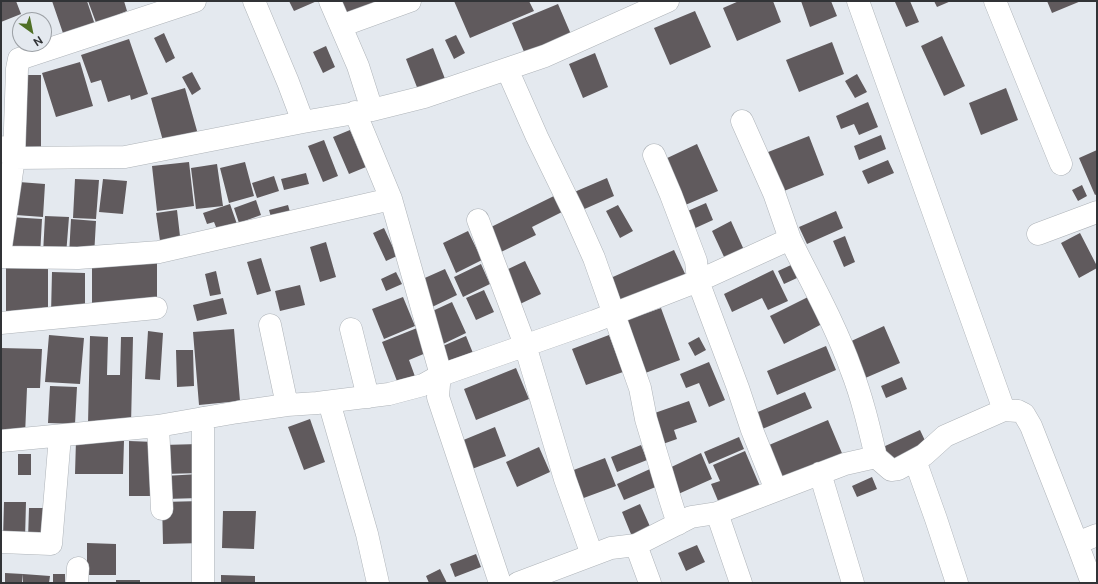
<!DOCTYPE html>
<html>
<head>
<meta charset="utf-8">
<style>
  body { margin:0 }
  #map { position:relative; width:1098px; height:584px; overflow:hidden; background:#e4e9ef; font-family:"Public Sans",sans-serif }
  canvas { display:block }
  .frame { position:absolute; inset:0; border:2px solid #313336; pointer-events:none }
  .north { position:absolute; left:12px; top:12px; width:40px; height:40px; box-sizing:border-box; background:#e4e9ef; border:1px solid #9ca0a5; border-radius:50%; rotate:147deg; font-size:11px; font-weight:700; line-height:16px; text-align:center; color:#313336 }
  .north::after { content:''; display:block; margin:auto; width:14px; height:18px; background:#507027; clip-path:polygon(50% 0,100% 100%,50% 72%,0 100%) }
</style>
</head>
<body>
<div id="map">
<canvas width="1098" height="584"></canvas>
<div class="frame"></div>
<div class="north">N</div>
</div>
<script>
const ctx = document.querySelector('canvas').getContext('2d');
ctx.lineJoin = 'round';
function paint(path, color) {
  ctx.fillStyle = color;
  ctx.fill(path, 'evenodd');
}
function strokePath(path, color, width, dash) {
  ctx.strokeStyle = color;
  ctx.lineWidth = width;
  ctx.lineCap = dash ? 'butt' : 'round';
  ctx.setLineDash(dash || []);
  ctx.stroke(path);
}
paint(new Path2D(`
  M1,1H16L21,14L1,22Z
  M52,1H87L96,28L65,39Z
  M88,1H124L127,11L110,18L98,28Z
  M289,1H317L294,11Z
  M335,1H384L345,21Z
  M454,1H529L534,11L470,38Z
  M739,1H773L781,22L737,41L723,8Z
  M801,1H831L837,16L810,27Z
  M897,1H910L919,22L906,27L895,2Z
  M934,1H951L937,7Z
  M1047,1H1081L1052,13Z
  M558,4L573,39L527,59L512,23Z
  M695,11L711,47L670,65L654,28Z
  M164,33L175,58L166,63L154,38Z
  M456,35L465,53L454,59L445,40Z
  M942,36L965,86L944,96L921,46Z
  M129,39L148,94L131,100L130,95L108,102L101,80L91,83L81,55Z
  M832,42L844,74L799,92L786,60Z
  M326,46L335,67L323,73L313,52Z
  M433,48L447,84L420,95L406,59Z
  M595,53L608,87L583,98L569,64Z
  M80,62L93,106L56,117L42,73Z
  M192,72L201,89L192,95L182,77Z
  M857,74L867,92L855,98L845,81Z
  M21,75H41V153H20Z
  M185,88L199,138L165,148L151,98Z
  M1006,88L1018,120L981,135L969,103Z
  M868,102L878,127L859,135L854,124L841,129L836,116Z
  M350,130L366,167L349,174L333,137Z
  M881,135L886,149L859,160L854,146Z
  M809,136L824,175L779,193L763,154Z
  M324,140L338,176L323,182L308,146Z
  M697,144L718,191L683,206L663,160Z
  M1097,150V194L1095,195L1079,158Z
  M888,160L894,173L868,184L862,171Z
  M189,162L194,206L157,211L152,166Z
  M245,162L254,196L229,203L220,168Z
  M217,164L223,206L196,209L191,168Z
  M306,173L309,184L284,190L281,179Z
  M274,176L279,191L257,198L252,183Z
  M607,178L614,196L580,211L572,193Z
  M75,179L99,180L96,219L73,218Z
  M103,179L127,181L123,214L99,212Z
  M19,182L45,184L43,217L16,215Z
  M1082,185L1087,196L1078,201L1072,190Z
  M558,194L566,210L532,227L536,235L499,253L487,229Z
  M256,200L261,215L239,223L234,208Z
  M706,203L713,220L691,230L683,213Z
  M230,204L239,230L220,237L214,222L207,224L203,213Z
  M288,205L292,219L273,224L269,210Z
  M618,205L633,231L620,238L606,211Z
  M177,210L181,245L161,248L156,213Z
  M836,211L843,228L807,244L799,227Z
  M45,216L69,217L66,255L43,254Z
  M10,217L42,219L40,256L8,255Z
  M71,219L96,221L94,256L69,255Z
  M731,221L744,250L725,259L712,231Z
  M384,228L397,256L386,261L373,233Z
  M468,231L482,260L456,273L443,243Z
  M1080,233L1097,266V268L1079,278L1061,243Z
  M845,236L855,262L844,267L833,241Z
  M326,242L336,277L320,282L310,247Z
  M674,250L687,278L619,308L606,280Z
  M261,258L271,291L257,295L247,262Z
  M92,259H157V302L92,311Z
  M525,261L541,294L520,304L504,271Z
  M481,264L490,284L463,297L454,277Z
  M48,265V315H6V266Z
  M791,265L797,278L784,284L778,271Z
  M445,269L457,295L430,308L418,281Z
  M773,270L788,301L768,310L762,298L732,312L724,294Z
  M216,271L221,294L210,296L205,274Z
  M52,272L85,273V314H51Z
  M396,272L402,284L386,291L381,279Z
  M300,285L305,305L280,311L275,291Z
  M484,290L494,312L476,320L466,298Z
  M403,297L415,326L384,339L372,309Z
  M808,297L822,324L784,344L770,316Z
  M223,298L227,314L197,321L193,305Z
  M452,302L466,333L441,345L426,314Z
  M661,308L680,360L640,375L621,322Z
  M884,326L900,363L863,379L847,343Z
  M417,328L426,353L409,360L417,382L400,389L382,342Z
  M234,329L240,401L199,405L193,332Z
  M148,331L163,333L160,380L145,379Z
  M49,335L84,338L80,384L45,382Z
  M609,335L623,372L586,385L572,349Z
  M90,336L108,337L107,375H120L121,337H133L131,425L88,424Z
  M466,336L475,358L447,369L438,348Z
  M699,337L706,350L695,356L688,343Z
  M826,346L836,370L777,395L767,371Z
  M1,348L42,349L40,388H27L25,435L1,434Z
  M176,350H193L194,386L177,387Z
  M709,362L725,400L709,407L699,383L686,388L680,374Z
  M516,368L529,399L476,420L464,389Z
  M902,377L907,389L886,398L881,386Z
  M50,386L77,387L75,424L48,423Z
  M805,392L812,408L760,430L753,414Z
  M689,401L697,422L674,430L677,439L660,445L649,415Z
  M310,419L325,462L304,470L288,427Z
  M828,420L844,458L785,483L769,445Z
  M495,427L506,456L472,469L461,441Z
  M920,430L928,447L891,465L883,447Z
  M739,437L744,449L709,464L704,452Z
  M76,440L124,441L123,474H75Z
  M129,441L155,442V496H129Z
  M199,444L200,473L164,474L163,445Z
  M641,445L647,460L617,472L611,457Z
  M539,447L550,472L517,487L506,462Z
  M745,451L762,491L721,508L711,484L720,481L713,465Z
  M701,453L712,479L676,495L665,470Z
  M18,454H31V475H18Z
  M605,458L616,486L581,499L571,471Z
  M650,469L658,486L624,500L617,484Z
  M200,474V498L165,499L164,476Z
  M872,477L877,489L857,497L852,486Z
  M202,501L203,543L163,544L162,502Z
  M4,502H26L25,539H3Z
  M640,504L652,531L633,539L622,512Z
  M29,508H48L44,539L28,540Z
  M223,511H256L254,549L222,548Z
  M87,543L116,544V575H87Z
  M697,545L705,562L686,571L678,553Z
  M476,554L481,567L455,577L450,564Z
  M440,569L447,583H429L426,576Z
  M5,573L23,574L22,583H5Z
  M23,574L50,576L49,583H23Z
  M53,574H65V583H53Z
  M221,575L255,576V583H221Z
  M116,580H140V583H116Z`), '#605a5d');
const minor = new Path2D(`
  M254,1L288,82L303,122
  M330,1L358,66L372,110
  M858,1L1004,410
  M995,1L1061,164
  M341,26L410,1
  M507,69L537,137L574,213L594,258L640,388L646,419L670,499L678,524
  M355,112L391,199L441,375L439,384L438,397L500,583
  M742,121L774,193L790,239
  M1,147L14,158L125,157L303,122L372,110L424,97L545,56L668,1
  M654,155L671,195L696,261L698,281L738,388L752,430L776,490
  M478,220L525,345L565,479L592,555
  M1038,234L1097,212
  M1,247L14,158L17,69L19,59L195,1
  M1,257L78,258L159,252L391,199
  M1,323L156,308
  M270,325L287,405
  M351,329L368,397
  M329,402L367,534L378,583
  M158,426L162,509
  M1,441L158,426L238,412L287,405L317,403L389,394L423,385L441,375L595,321L698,281L790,239C811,282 835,324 851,369C862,397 869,427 876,457
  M915,460L936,519L957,583
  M820,473L853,583
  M717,513L741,583
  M1,542L51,544L60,436
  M636,545L650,583
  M77,583L78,568
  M203,583V418
  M518,583L611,548L636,545L691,517L717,513L845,464L876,457L891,470L898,469L924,455L945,436L1004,410L1018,411L1024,414L1031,426L1077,543
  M1092,583L1077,543L1097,535`);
strokePath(minor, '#aeb3b8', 23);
strokePath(minor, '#fff', 22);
</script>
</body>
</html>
